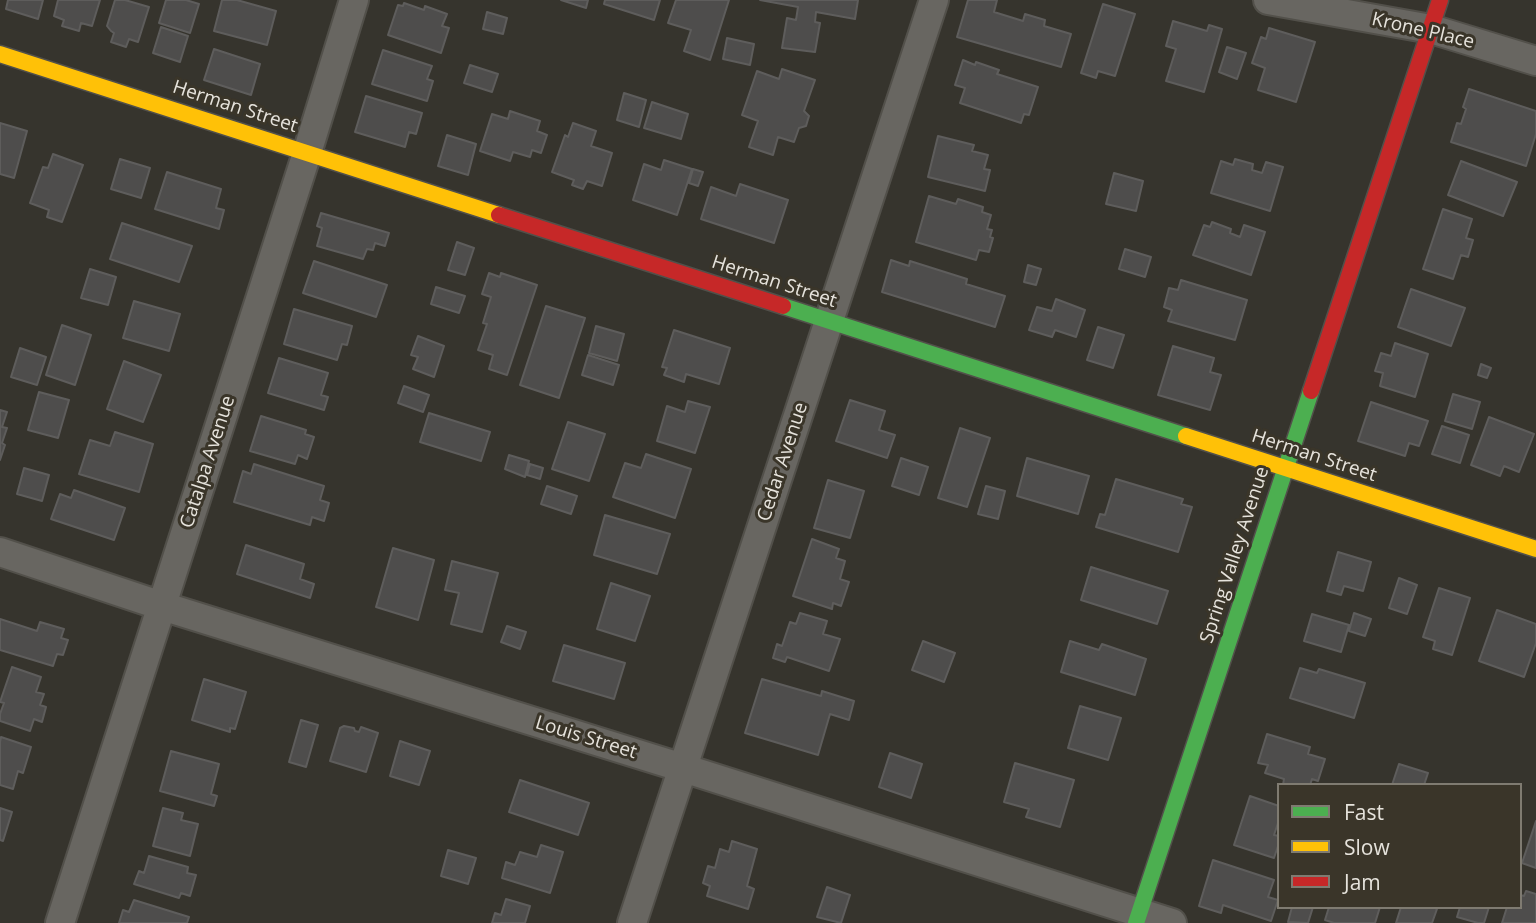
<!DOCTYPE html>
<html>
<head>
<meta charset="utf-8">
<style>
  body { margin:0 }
  #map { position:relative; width:1536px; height:923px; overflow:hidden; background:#36342d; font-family:"Open Sans",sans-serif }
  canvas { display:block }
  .legend { position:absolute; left:1277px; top:783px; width:245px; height:126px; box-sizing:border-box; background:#3a3529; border:2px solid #7f7b71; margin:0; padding:9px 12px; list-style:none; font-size:21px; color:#e6e3dc }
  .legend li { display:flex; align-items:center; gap:14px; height:35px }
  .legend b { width:35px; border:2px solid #7f7b71 }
</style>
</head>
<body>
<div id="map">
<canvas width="1536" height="923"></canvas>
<ul class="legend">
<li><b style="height:9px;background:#4caf50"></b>Fast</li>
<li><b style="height:9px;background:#ffc107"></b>Slow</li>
<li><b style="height:9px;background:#c62828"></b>Jam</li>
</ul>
</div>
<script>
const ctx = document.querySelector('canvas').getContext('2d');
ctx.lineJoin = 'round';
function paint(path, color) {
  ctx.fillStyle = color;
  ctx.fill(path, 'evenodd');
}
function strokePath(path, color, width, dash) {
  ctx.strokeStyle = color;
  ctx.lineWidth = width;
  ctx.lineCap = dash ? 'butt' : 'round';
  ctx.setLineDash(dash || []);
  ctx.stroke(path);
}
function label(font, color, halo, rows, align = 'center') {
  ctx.font = font + ' "Open Sans",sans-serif';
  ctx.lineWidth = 6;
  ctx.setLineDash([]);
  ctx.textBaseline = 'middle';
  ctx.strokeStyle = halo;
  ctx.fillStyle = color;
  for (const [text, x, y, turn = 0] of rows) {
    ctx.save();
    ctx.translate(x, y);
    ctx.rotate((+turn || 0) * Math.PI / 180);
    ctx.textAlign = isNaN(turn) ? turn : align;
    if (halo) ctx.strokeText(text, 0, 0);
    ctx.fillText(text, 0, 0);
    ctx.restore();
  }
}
const building = new Path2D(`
  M8,0H43L38,19L6,9Z
  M58,0H100L92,26L81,23L79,31L62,26L64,20L54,16Z
  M115,0H125L149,7L138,42L129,39L126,47L111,42L114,33L111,31L107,26Z
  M166,0H186L199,4L190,33L159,23Z
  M222,0H237L276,11L267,45L214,31Z
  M561,0H588L586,8Z
  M605,0H660L654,20L604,4Z
  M676,0H729L710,60L684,51L691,30L668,23Z
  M760,0H858L855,19L816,12L815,22L820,23L815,52L782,48L787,18L796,20L798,7Z
  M968,0H997L994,12L1023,21L1025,14L1045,20L1044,26L1071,34L1061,67L957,37Z
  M404,3L424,10L425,6L447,14L442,26L449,28L441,53L388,35L398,5L403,6Z
  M1103,4L1135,14L1115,76L1098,71L1096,78L1081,73Z
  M487,12L507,18L503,34L483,29Z
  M1173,21L1207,31L1209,25L1222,29L1204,92L1166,81L1176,49L1166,46Z
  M161,27L188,36L180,62L153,53Z
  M1269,28L1315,42L1296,102L1258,90L1265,68L1252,63L1261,37L1266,39Z
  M727,38L754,44L750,65L723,59Z
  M1227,47L1246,53L1237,79L1219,72Z
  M214,49L260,64L251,95L204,80Z
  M383,50L432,66L427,79L433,81L427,101L372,84Z
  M963,60L975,65L976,62L999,70L997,74L1038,87L1029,115L1024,114L1021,123L960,103L965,88L955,85Z
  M470,65L498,74L492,92L464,83Z
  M782,69L815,80L804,111L809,116L806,126L799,128L794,142L778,137L773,155L749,147L758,121L742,115L757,71L779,79Z
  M1469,89L1536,111V134L1526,166L1451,142L1457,123L1461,124L1466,109L1463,107Z
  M624,93L646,100L639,127L617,120Z
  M366,96L422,113L416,134L409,132L405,147L355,132Z
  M652,102L688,114L681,139L644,128Z
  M510,111L540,121L537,131L547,135L541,153L532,150L530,157L513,152L510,161L480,151L492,114L508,119Z
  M0,123L27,131L14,178L0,174Z
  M573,123L596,131L591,146L612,153L602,186L587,181L583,189L572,185L574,180L552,172L565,135L568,137Z
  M447,135L476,144L468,175L438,166Z
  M938,136L974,145L972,151L988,155L984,169L990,170L985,191L928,177Z
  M53,154L83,165L62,222L47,217L49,210L30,203L43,167L48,168Z
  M120,159L150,168L141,198L111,189Z
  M1235,159L1253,164L1252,170L1262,173L1266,162L1283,167L1270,211L1211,193L1221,161L1233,165Z
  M664,160L692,169L677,215L633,200L644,164L661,170Z
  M1461,161L1517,182L1503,216L1448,195Z
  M693,169L703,172L698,186L689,183Z
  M167,172L221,189L216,208L224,210L219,229L155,209Z
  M1114,173L1143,181L1136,211L1106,204Z
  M740,184L788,200L774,243L701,219L711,187L736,196Z
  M929,196L956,204L958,199L983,207L982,212L991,215L987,229L992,230L990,237L993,238L989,252L979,250L976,260L916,242Z
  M1443,209L1472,219L1466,238L1473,240L1468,257L1461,255L1453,279L1423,269Z
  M321,213L389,233L385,246L375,243L373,250L367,249L363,259L317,246L322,228L317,226Z
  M1212,222L1231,229L1230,233L1240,237L1244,225L1265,232L1251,275L1193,255L1204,225L1210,227Z
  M122,223L192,246L179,282L110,259Z
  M457,242L474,248L465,275L448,270Z
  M1125,249L1151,257L1145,277L1119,269Z
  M891,260L909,266L910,261L967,279L966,284L1005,296L995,327L882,292Z
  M314,261L387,285L376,317L303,293Z
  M1028,265L1041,269L1036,285L1024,282Z
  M90,269L116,277L108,305L81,298Z
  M489,273L500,277L501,273L537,285L507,375L489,369L493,355L478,350L487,324L483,323L491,297L482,294Z
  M1181,280L1247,300L1235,340L1168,321L1172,310L1164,307L1169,288L1178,290Z
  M436,287L465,296L459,313L431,304Z
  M1411,289L1465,308L1451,346L1398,327Z
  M1056,299L1085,310L1076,337L1055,330L1052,337L1029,330L1037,307L1052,311Z
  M134,301L180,314L169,351L123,338Z
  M546,306L585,318L559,398L520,385Z
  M294,309L352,326L347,345L342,344L337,360L284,344Z
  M62,325L91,335L75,385L46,375Z
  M596,326L624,334L617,361L589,353Z
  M1098,327L1124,335L1113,368L1087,360Z
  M674,330L730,348L719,384L686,374L684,382L664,375L667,368L662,367Z
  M418,336L444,346L434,377L413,369L418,357L411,355Z
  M1395,343L1428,354L1415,397L1380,386L1383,373L1375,371L1381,353L1391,356Z
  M1173,346L1214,358L1210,372L1221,375L1210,410L1158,395Z
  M20,348L46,357L37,385L11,377Z
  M588,355L619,365L613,385L582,375Z
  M279,358L328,373L321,395L328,397L324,410L268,393Z
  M124,361L161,375L143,422L107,409Z
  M1481,364L1491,368L1487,378L1478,375Z
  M404,386L429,395L423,412L398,403Z
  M39,392L69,400L58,438L28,430Z
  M1453,394L1480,402L1472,429L1445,421Z
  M850,400L885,411L879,430L895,435L887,458L836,441Z
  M688,401L710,407L695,453L657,441L667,406L685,412Z
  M1371,402L1428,421L1419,446L1409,443L1405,456L1358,441Z
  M0,410L7,412L2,427L7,428L2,443L5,445L0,460Z
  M429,413L490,432L481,461L420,442Z
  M261,416L306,430L305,434L314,437L307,459L298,455L295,464L250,451Z
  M1489,417L1534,434L1519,472L1504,466L1500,476L1471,465Z
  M568,422L605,434L589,481L552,469Z
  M1442,426L1469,435L1460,463L1432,454Z
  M960,428L990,438L967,507L938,498Z
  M115,432L153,444L139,492L79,474L90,440L110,446Z
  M646,454L691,469L675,518L613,497L625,463L641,468Z
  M509,455L529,461L525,477L505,469Z
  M901,458L928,467L919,495L892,486Z
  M1027,458L1089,476L1078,514L1017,496Z
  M254,464L324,486L320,500L329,503L324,521L312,517L310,525L234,502L243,471L251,474Z
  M530,464L543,468L540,479L527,475Z
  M24,468L49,475L42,501L17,494Z
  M1116,479L1183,499L1181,504L1192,507L1178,552L1096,527L1100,514L1105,515Z
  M828,480L864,491L850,538L814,528Z
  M547,486L577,496L571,514L541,504Z
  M986,486L1005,491L998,519L978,514Z
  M74,490L125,508L114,540L51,519L60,494L71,498Z
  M605,515L670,534L657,574L594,555Z
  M812,539L839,549L836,558L845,561L840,579L849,582L841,606L833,603L832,609L793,596Z
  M246,545L304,564L300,579L314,584L310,598L237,574Z
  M393,548L434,560L418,620L376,607Z
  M1338,552L1371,562L1363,591L1344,586L1341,595L1327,591Z
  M452,561L498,573L482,632L451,624L459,593L445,590Z
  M1091,567L1168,591L1157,624L1081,600Z
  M1399,578L1417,585L1407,614L1389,608Z
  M611,583L650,596L635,641L597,629Z
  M1439,588L1470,598L1452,655L1433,649L1435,641L1423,637Z
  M1497,610L1536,624V643L1524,677L1479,661Z
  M800,613L827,621L823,634L840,639L829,671L787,657L785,662L773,658L777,644L782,646L790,622L796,624Z
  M1354,613L1371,619L1365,636L1349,631Z
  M1312,614L1349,625L1341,652L1304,641Z
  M0,619L37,631L40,622L64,629L61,638L68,640L63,655L57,654L53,666L0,650Z
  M507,626L526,632L520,649L501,642Z
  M923,641L955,653L944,682L912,670Z
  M1070,641L1099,650L1102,644L1146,659L1135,695L1061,672Z
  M564,645L625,663L614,699L553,681Z
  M12,667L41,677L36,692L44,694L40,705L46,707L42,722L34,719L30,731L0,721V714L4,703L0,702Z
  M1300,668L1317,673L1319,669L1365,683L1354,718L1290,698Z
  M204,679L246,692L235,729L230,728V732L192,720Z
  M762,679L821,696L822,691L854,701L849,720L830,714L818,755L745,733Z
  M1080,706L1121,718L1108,760L1068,748Z
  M301,720L318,725L306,767L289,762Z
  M344,726L354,728L355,731L359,732L361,727L378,733L366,772L330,761L340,728Z
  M1267,734L1310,747L1308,754L1325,759L1318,781L1312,779L1310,785H1283L1284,779L1265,773L1268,765L1258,763Z
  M1,737L31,747L23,773L18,771L13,789L0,785V742Z
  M400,741L430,751L419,785L390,776Z
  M171,751L219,764L211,794L217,796L214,806L160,791Z
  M890,753L922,764L911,798L879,787Z
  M1015,763L1074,780L1060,827L1026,817L1029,809L1004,802Z
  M1399,764L1428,773L1424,785H1392Z
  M520,780L589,803L578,835L509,812Z
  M1250,796L1279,806V820L1274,835L1279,836V843L1274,858L1234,845Z
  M0,808L12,812L3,841L0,840Z
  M163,808L183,813L181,820L198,824L190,856L153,846Z
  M1536,821V868L1522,863Z
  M732,841L757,849L747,886L754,889L748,909L707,896L710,886L703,883L708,866L715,868L720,849L729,852Z
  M541,845L563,852L550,893L502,878L506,862L515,865L520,852L537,857Z
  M448,850L476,858L468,884L441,876Z
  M149,856L188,867L187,873L196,875L190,896L181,893L179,898L134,884L139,871L144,873Z
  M1213,860L1274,880L1268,897L1278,900L1271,921L1223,905L1221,913L1199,906Z
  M827,887L850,895L841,923L817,917Z
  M1526,891L1536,894V923H1502L1507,907H1520V895L1524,896Z
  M506,899L530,906L525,923H492L495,913L501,915Z
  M134,900L189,917L187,923H119L123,910L129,912Z
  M1292,907H1313L1308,923L1288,922Z
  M1329,907H1380L1375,923H1334L1325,920Z
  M1401,907H1433L1437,909L1432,923H1396Z
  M1460,907H1489L1484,923H1478L1457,917Z`);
paint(building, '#4e4d4c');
strokePath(building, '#5e5d5c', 2);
const street = new Path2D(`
  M1268,0L1431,29L1536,61
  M0,552L162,606L683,768L1172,923
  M60,923L307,153L354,0
  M632,923L934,0`);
const fast = new Path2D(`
  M783,306L1186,436
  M1136,923L1311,391`);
const slow = new Path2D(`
  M0,54L499,215
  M1186,436L1536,549`);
const jam = new Path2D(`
  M499,215L783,306
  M1311,391L1440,0`);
strokePath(street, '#52504a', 32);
strokePath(fast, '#52504a', 19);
strokePath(slow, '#52504a', 19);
strokePath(jam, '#52504a', 19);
strokePath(street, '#686661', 28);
strokePath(fast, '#4caf50', 16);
strokePath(slow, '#ffc107', 16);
strokePath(jam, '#c62828', 16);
label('19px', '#e6e3dc', '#3a3529', [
  ["Krone Place",1423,31,13],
  ["Herman Street",235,107,18],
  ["Herman Street",774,282,18],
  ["Herman Street",1314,456,18],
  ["Catalpa Avenue",208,462,-72],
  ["Cedar Avenue",783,462,-72],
  ["Spring Valley Avenue",1235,555,-72],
  ["Louis Street",586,738,17]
]);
</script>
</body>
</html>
